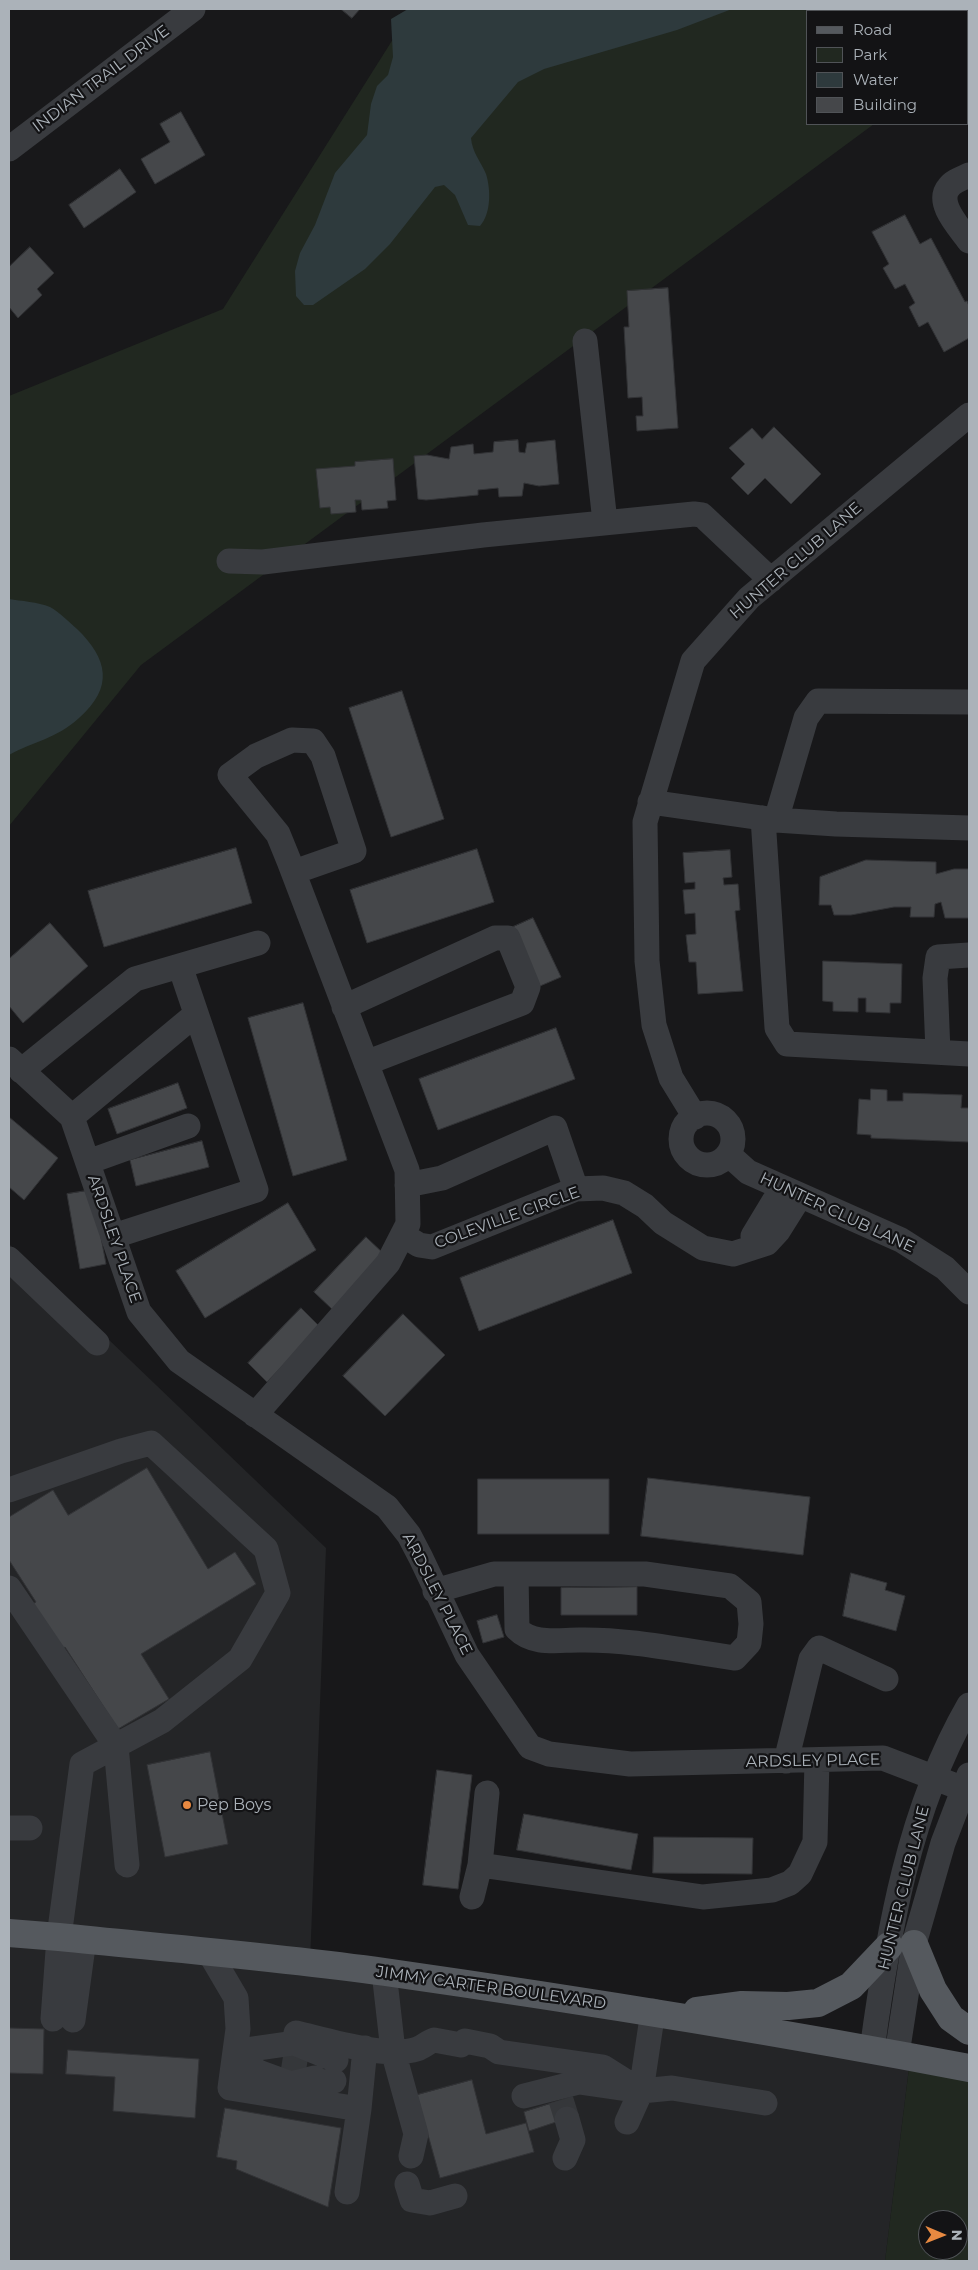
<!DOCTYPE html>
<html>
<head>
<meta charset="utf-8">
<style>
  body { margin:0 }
  #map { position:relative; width:978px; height:2270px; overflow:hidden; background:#18181a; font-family:Montserrat,sans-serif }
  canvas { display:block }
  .frame { position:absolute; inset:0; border:10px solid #abb2b9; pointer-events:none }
  .legend { position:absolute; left:806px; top:10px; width:162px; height:115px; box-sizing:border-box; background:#131315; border:1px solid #505357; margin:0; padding:6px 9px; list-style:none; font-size:15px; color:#abb2b9 }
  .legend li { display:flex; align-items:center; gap:10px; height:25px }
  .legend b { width:25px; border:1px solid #505357 }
  .north { position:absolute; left:918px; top:2210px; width:50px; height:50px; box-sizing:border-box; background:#131315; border:1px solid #505357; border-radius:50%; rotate:91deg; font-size:14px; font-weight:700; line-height:20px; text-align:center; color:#abb2b9 }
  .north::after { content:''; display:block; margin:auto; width:18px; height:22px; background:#e88941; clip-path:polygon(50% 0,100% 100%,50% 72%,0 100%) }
</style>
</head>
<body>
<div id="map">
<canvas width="978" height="2270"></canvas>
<div class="frame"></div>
<ul class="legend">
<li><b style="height:6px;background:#55595e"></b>Road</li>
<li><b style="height:14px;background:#212820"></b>Park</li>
<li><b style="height:14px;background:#2e3a3d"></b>Water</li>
<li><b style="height:14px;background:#45474a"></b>Building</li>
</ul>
<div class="north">N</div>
</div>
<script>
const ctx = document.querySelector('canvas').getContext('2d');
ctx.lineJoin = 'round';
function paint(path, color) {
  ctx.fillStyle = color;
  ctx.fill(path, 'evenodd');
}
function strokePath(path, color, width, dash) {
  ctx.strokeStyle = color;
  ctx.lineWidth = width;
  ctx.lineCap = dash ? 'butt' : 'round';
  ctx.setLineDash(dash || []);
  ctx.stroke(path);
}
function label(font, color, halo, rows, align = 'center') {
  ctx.font = font + ' Montserrat,sans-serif';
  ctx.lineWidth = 4.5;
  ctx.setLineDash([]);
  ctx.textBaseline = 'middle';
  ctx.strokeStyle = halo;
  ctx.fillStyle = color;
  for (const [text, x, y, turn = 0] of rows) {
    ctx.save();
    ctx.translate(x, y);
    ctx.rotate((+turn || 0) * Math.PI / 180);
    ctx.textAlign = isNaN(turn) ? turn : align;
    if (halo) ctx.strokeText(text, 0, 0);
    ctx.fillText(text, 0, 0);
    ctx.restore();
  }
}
paint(new Path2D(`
  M9,1244L326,1548L310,1963L911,2052L885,2261H9Z`), '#242527');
paint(new Path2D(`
  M412,9H969V54L967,56V11H807V124H874L141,665L9,826V396L223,309Z
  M911,2052L969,2059V2261H885ZM928,2220H958V2250H928Z`), '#212820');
paint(new Path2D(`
  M408,9H732L677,30L544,69L518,82L471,138C472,152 481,162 486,174C491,190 491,214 480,226L468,225L455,195L444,185L435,187L390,244L365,269L313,305H304L296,296L295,271L300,253L315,225L335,173L367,135L371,104L377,86L388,75L393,57L391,19Z
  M9,599C21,601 38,602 50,607C59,612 69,622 77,629C108,659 114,687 79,718C56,739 34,741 9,755Z`), '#2e3a3d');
const building = new Path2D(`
  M341,9H360L352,18Z
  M969,75V120L967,121V76Z
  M181,112L205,155L155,184L141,159L170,142L160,124Z
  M120,169L136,192L84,228L69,205Z
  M905,215L920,244L931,238L965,302L967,301L969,306V338L944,352L928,322L919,327L909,307L915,303L905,284L895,289L883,268L889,264L872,232Z
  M30,247L54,273L37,289L42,295L18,318L9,307V267Z
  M668,288L678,428L637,431L636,416H643L642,397L628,398L624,327H629L627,291Z
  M774,427L821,474L791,504L765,478L748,495L731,478L745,464L729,448L752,428L762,439Z
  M518,440L519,452L525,453L527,443L555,440L559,484L539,486L524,483L522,496L499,497L498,488L478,490V495L426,500L418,499L414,456L427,455L449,459L451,447L473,444L474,454L493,452L494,442Z
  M393,459L396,500L387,501L388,508L362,510L361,500H355L356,512L331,514L330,507L320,508L316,469L355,466V462Z
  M402,691L444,819L391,837L349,708Z
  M236,848L252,903L104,947L88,891Z
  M477,849L494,902L367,943L350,890Z
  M730,850L732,877L723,878L724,885L738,884L740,910L735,911L743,991L698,994L696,962H689L686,935L696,934L695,913L685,914L683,890L695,889V882L685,883L683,853Z
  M866,860L936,862V874L954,869H969V918H945L941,902L935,904L934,917H910L911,907H894L851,915H834L831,905H819L820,877Z
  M533,918L561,977L540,986L513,927Z
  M50,923L88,966L23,1023L9,1006V959Z
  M823,961L902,964L901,1003H890V1013L866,1012V998H858V1012L833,1011V1002L823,1001Z
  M303,1003L347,1160L293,1176L248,1018Z
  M556,1028L575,1079L438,1130L419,1079Z
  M178,1083L187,1108L117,1134L108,1109Z
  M871,1089L887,1090V1101H903V1093L962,1095L961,1108H969V1142L871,1138V1135L857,1134L859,1099L870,1100Z
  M9,1117L58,1158L24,1200L9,1187Z
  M202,1141L209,1167L136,1186L130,1160Z
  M92,1190L106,1264L80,1269L67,1194Z
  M288,1203L316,1250L205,1318L176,1271Z
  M613,1220L632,1273L479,1331L460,1278Z
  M366,1237L385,1255L333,1310L314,1292Z
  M301,1308L320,1327L267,1382L248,1363Z
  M403,1314L445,1355L385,1416L343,1376Z
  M147,1468L208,1569L235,1552L256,1584L141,1654L169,1699L118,1729L65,1647L56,1653L28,1607L36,1602L9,1560V1517L53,1490L68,1515Z
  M648,1478L810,1497L803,1555L641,1536Z
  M478,1479H609V1534H478Z
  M851,1573L887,1583L885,1590L905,1596L896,1631L843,1616Z
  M637,1587V1615H561V1588Z
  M497,1615L504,1637L483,1643L477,1621Z
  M210,1752L228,1844L165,1857L147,1765Z
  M437,1770L472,1775L458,1889L423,1885Z
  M524,1814L638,1834L631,1870L517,1850Z
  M654,1837L753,1838L752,1874L653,1873Z
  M9,2028L44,2029L43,2074L9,2073Z
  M68,2050L199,2059L195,2118L113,2111L115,2077L66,2074Z
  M472,2080L486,2134L526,2123L534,2152L440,2178L417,2095Z
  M572,2097L577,2115L529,2131L524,2112Z
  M225,2108L341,2128L328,2207L236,2169L237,2161L217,2157Z`);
paint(building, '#45474a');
strokePath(building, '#323336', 1);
strokePath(new Path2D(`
  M293,2073L296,2054
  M561,2100L567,2119`), '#35373a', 25, [25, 12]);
strokePath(new Path2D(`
  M9,149L193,9
  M969,175C963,178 953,181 949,187C935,203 960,228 969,241
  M585,341L605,522
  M229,561L263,562L483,535L694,514L702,515L771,580
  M650,802L776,820L836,824L969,828
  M763,818L777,1028L787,1044L969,1054
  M776,820L806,718L818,701L969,702
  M344,1007L495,938H508L528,987L522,1003L366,1063
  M938,1052L935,978L938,957L969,955
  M9,1059L72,1117L139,1312L179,1361L387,1507L409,1535L421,1558L467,1655L530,1747L549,1754L630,1764L883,1758L969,1791
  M21,1071L135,979L258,943
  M681 1139a26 26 0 1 1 52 0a26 26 0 1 1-52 0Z
  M72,1117L196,1014
  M695,1117L671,1078L654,1025L647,961L645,822L693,661L749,598L969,415
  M728,1154L748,1172L901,1240L945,1268L969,1292
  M88,1162L188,1126
  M407,1185L442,1178L555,1128L576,1189
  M403,1235L419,1245L432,1247L576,1189L603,1188L624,1193L645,1206L663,1223L703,1248L733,1254L767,1243L778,1231L800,1196
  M114,1236L256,1190L180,966
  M754,1246L753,1236L782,1188
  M9,1259L97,1343
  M255,1415L388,1263L408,1224L407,1170L289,861L278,834L230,775L256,756L292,740L313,741L323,756L354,851L294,872
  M9,1490L121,1451L151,1443L266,1549L278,1593L240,1659L162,1721L82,1764L59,1937L53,2019
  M9,1588L116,1746L127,1865
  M435,1591L494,1574H645L730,1586L749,1602L751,1624L749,1643L735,1658C684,1651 631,1639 579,1640C557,1640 533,1645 517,1629L516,1574
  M786,1761L811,1659L819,1648L886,1679
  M9,1828H30
  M480,1865L703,1897L772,1890L790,1883L800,1874L815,1842L817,1760
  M472,1897L480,1865L487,1793
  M209,1952L236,1998L238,2029L230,2088L359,2109L347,2192
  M384,1972L393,2051L416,2134L411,2156
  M73,2020L84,1939
  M296,2033C326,2040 387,2059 417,2049C423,2047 428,2042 434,2040L461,2045L465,2041L490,2046L499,2052L603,2067L641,2091
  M872,2050C888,1932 909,1809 969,1705
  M897,2054L914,1944L943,1843L969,1775
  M315,2078L291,2084L334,2081
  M524,2096L579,2082L641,2091L672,2088L765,2103
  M289,2097L291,2084L250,2069L252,2049L294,2043L336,2060
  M359,2109L365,2048
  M627,2122L641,2091L653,2011
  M565,2158L573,2140L567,2119
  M407,2184L412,2200L430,2203L455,2196`), '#393b3f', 25);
strokePath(new Path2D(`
  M9,1933L59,1937C167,1948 277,1957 385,1972C581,2000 775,2031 969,2068
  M914,1944L933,1990L951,2018L969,2031
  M697,2011L742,2005L788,2006L818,2003L851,1986L889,1946`), '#55595e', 28);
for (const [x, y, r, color] of [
  [187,1805,5,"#e88941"]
]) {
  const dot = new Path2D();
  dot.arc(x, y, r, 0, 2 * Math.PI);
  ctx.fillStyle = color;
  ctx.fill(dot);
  strokePath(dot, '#131315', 2);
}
label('16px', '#abb2b9', '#131315', [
  ["INDIAN TRAIL DRIVE",101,79,-37],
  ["HUNTER CLUB LANE",796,561,-41],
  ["HUNTER CLUB LANE",837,1213,25],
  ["COLEVILLE CIRCLE",507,1218,-20],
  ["ARDSLEY PLACE",114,1239,71],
  ["ARDSLEY PLACE",437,1594,63],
  ["ARDSLEY PLACE",813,1761,-1],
  ["HUNTER CLUB LANE",904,1888,-76],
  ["JIMMY CARTER BOULEVARD",491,1988,8]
]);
label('16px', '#abb2b9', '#131315', [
  ["Pep Boys",197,1805]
], 'left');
</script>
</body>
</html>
